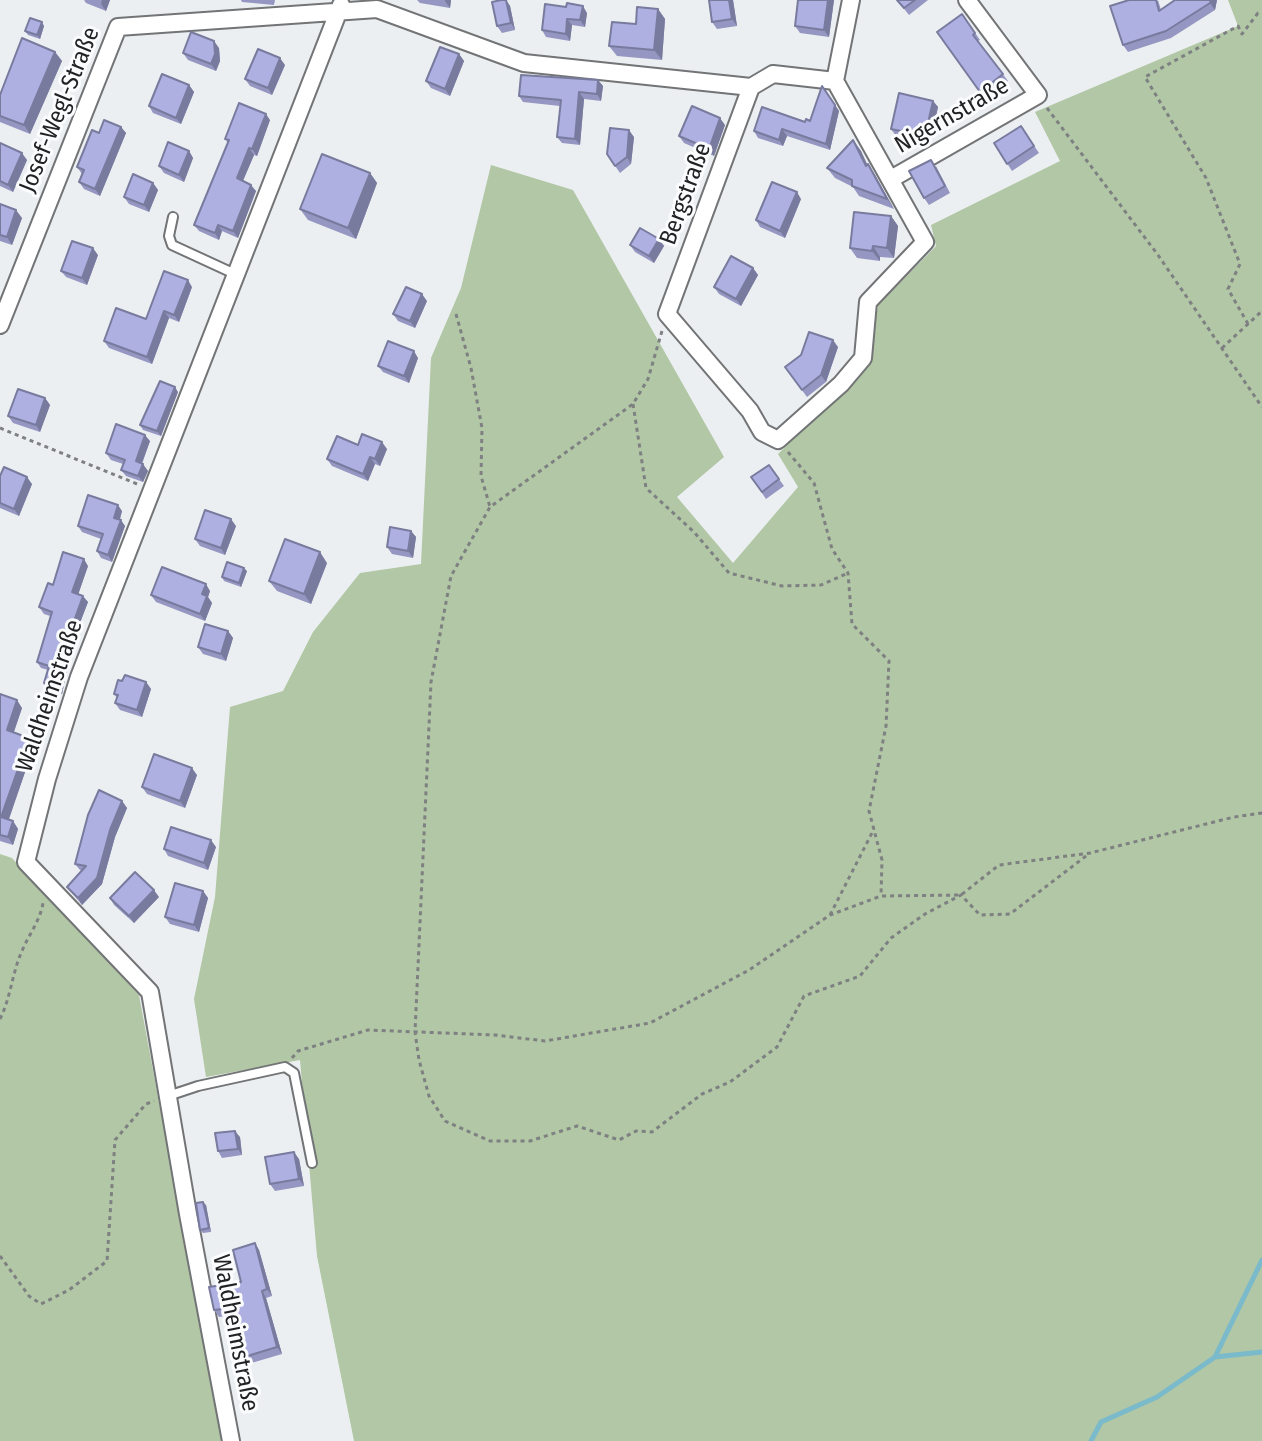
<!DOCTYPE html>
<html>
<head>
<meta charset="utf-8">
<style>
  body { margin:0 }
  canvas { display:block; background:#eceff1 }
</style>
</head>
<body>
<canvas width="1262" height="1441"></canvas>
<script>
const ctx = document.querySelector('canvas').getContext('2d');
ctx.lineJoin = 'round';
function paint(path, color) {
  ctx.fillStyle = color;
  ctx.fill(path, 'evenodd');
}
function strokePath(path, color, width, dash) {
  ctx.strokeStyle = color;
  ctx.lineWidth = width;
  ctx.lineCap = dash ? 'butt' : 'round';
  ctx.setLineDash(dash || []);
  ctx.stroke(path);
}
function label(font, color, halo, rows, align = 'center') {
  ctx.font = font + ' "Fira Sans Condensed",sans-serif';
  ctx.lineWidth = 6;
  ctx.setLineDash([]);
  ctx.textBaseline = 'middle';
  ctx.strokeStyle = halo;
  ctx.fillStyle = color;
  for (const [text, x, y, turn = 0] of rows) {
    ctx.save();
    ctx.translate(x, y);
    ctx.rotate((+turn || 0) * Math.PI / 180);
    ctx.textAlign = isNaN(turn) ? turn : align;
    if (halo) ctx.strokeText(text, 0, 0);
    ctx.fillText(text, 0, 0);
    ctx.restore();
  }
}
paint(new Path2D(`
  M1228,0H1262V1441H354L317,1256L300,1060L206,1077L194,999L215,897L230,707L283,691L313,632L360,573L421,564L431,358L461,288L491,165L573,190L724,457L677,497L733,563L798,487L778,454L868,366L878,305L936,246L931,225L1060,161L1035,112L1238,26Z
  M0,854L12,858L139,995L222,1441H0Z`), '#b1c7a5');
strokePath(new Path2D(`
  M1215,1357L1262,1352
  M1091,1441L1101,1422L1157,1397L1215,1357L1262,1260`), '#7abaca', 5);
const lane = new Path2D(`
  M173,217L169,236L172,245L235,274
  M168,1096L198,1086L285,1067L294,1073L312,1163`);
const street = new Path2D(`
  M751,87L773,74L835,81
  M891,179L1038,95L967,0
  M0,325L118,27L377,9L524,63L751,87L667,314L750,411L762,432L778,440L841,384L863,358L868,302L925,242L835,81L851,0
  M231,1441L188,1214L150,992L26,862L47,779L79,677L341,5`);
strokePath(lane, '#727476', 12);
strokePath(street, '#727476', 20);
strokePath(new Path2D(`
  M1047,108L1158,255L1262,407
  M456,314L471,368L482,428L481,476L490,507
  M1248,324L1228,289L1240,264L1206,178L1145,77L1238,26L1242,34L1258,13H1262
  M662,331L648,379L633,404L490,507L451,576L431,682L415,1032L419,1060L429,1096L445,1121L490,1141H530L577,1126L619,1140L636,1131L652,1132L702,1094L730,1082L777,1047L804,996L860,976L891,938L925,914L961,895L980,915L1010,914L1090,853
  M1222,348L1262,311
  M633,404L646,488L694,532L729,573L782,586L821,585L848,573
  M0,428L137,484
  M788,452L814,483L832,549L848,573L852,624L889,661L886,726L869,811L882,860L881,896
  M830,915L874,829
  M0,1019C11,997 12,973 22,951C29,934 40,921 43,903
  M292,1058L298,1051L368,1030L495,1035L545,1041L650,1023L749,970L830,915L881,896L961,895L999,865L1090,853L1234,817L1262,813
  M0,1256L29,1296L41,1304L69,1290L107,1261L115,1140L146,1104L154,1101`), '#7e8081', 3, [4, 4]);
strokePath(lane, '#fff', 8);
strokePath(street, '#fff', 16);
paint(new Path2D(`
  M84,0H110L106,11L86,3Z
  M241,0H275L274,5L242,2Z
  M417,0H451L450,8L420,3Z
  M506,0L510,6L515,30L502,33L497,26Z
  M733,0L737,26L717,29L712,22Z
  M798,0H834L829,37L800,33L795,26Z
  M897,0H928L909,15Z
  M1158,0L1161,10L1217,0L1215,10L1171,38L1128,52L1123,45Z
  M545,4L587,13L585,27L572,25L570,41L546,37L542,30Z
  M658,9L665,19L662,60L617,56L609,46L636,24Z
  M962,14L980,40L978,41L1008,81L985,99L937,32Z
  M44,26L40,39L28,35L25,31Z
  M219,48L220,61L216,71L188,60L183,53Z
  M55,52L62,61L30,134L0,122V95Z
  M459,54L464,61L450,96L431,88L426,81Z
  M285,65L272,95L250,86L245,79Z
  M598,80L603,86L601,101L584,99L580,145L562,143L557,137L560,106L523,102L519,96Z
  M189,85L194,92L181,124L153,113L149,106Z
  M822,86L839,111L830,150L787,136L783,146L758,138L754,131L810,121Z
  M933,101L938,107L930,143L896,136L891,129Z
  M270,120L257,156L254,155L243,181L256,191L238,238L222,231L219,240L199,231L194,225L228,143L225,139Z
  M725,125L714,156L684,143L679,136Z
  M1021,126L1039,153L1012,171L994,143Z
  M121,127L126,133L100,196L84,189L79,182L82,174L77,167L99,133Z
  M634,137L631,164L620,173L607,154Z
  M853,140L861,151L867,165L875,175L894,209L859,196L853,187L835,178L827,168Z
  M0,143L27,160L13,192L0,186Z
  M189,151L193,158L184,182L164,173L159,166Z
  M936,166L950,193L929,205L924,198Z
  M370,173L377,183L356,239L308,220L300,209Z
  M153,183L158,190L149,212L129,204L124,197Z
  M801,199L785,238L760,227L756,220Z
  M0,204L22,218L12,245L0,241Z
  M891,216L898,226L894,258L880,257V261L857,258L850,248Z
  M659,239L664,246L654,263L635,252L630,245Z
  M98,255L87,285L66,277L61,271Z
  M753,268L758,275L741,306L719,294L714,287Z
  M192,287L179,322L169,318L152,364L109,348L104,341L146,319Z
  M427,301L415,328L398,321L393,314Z
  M838,347L826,382L807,397L785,367Z
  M418,358L409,383L383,372L378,366Z
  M178,392L161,436L143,430L140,425Z
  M45,398L50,405L40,432L13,423L8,416Z
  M150,441L142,464L148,471L143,482L126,476L121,470L123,464L111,460L106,453Z
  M358,445L387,449L380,466L375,464L368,481L332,466L327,459Z
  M769,465L784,486L766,499L751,477Z
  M0,476L32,484L19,516L0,508Z
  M122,511L120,520L125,526L112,562L101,558L97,551L101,539L82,532L78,526Z
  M236,526L225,555L200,546L195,539Z
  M411,531L416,537L413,558L392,554L387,547Z
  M327,563L311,604L277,591L269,581Z
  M88,566L78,594L88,602L73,641L62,694L48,690L44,683L48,670L41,668L37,662L50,616L44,614L39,607L53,585Z
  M247,571L241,587L224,581L222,577Z
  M210,591L208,597L212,603L205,621L156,602L151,595Z
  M228,631L233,638L226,661L203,654L198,647Z
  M122,681L146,682L151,689L142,717L120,710L115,703L117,698L114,694Z
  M0,694L22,708L14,732L29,738L34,746L8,820L13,821L18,829L13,845L0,841Z
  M197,775L185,808L147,794L142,787Z
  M122,801L127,808L115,837L102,884L82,905L67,887L82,871L80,870L75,864Z
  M216,847L208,870L168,856L164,849Z
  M203,891L208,898L199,932L170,924L165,917Z
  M159,897L134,923L114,905L110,898Z
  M240,1137L242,1155L222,1158L218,1151Z
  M299,1159L304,1186L275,1191L270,1184Z
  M206,1205L211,1232L203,1233L200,1230Z
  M255,1243L259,1250L272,1296L266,1298L282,1354L248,1364L244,1357L232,1315L219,1317L214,1310L241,1282Z`), '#9597c2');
paint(new Path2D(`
  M102,0H110L106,11L101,4Z
  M445,0H451L450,8L445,1Z
  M506,0L510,6L515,30L511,23Z
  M729,0H733L737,26L732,19Z
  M828,0H834L829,37L824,30Z
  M1211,0H1217L1215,10L1210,3Z
  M583,6L587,13L585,27L580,20Z
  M658,9L665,19L662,60L654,50Z
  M567,19L572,25L570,41L566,34Z
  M42,22L44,26L40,39L37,35Z
  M214,41L219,48L220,61L216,71L211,64Z
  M55,52L62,61L30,134L24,125Z
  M459,54L464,61L450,96L445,89Z
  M280,58L285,65L272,95L268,88Z
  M598,80L603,86L601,101L597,94Z
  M189,85L194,92L181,124L176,118Z
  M579,92L584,99L580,145L575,139Z
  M933,101L938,107L930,143L925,136Z
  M835,105L839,111L830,150L826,144Z
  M266,114L270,120L257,156L252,149Z
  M720,118L725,125L714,156L709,149Z
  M121,127L126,133L100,196L95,189Z
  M782,129L787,136L783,146L779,140Z
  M629,130L634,137L631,164L627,157Z
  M853,140L861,151L873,177L866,166Z
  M249,148L254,155L241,185L237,178Z
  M189,151L193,158L184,182L179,175Z
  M22,153L27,160L13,192L8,185Z
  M868,164L875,175L894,209L887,199Z
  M370,173L377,183L356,239L348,228Z
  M153,183L158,190L149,212L144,205Z
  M251,185L256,191L238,238L233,231Z
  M797,192L801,199L785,238L780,231Z
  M16,210L22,218L12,245L7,237Z
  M891,216L898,226L894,258L887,248Z
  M218,225L222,231L219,240L215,233Z
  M659,239L664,246L654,263L649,256Z
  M873,246L880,257V261L872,251Z
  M93,248L98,255L87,285L82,278Z
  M753,268L758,275L741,306L736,299Z
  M188,280L192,287L179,322L174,315Z
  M422,294L427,301L415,328L410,321Z
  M164,311L169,318L152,364L147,357Z
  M833,340L838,347L826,382L821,375Z
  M414,351L418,358L409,383L404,376Z
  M175,387L178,392L161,436L157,431Z
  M45,398L50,405L40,432L36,425Z
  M145,435L150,441L140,468L136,461Z
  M382,442L387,449L380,466L375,459Z
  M370,457L375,464L368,481L363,474Z
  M143,464L148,471L143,482L138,476Z
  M27,477L32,484L19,516L14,509Z
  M118,505L122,511L118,524L114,518Z
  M231,519L236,526L225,555L221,548Z
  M121,520L125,526L112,562L108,555Z
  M411,531L416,537L413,558L408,551Z
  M320,552L327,563L311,604L304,594Z
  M84,559L88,566L77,598L72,592Z
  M244,568L247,571L241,587L239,583Z
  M206,584L210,591L208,597L212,603L205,621L200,614L202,594Z
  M83,596L88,602L73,641L62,694L58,688L69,635Z
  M228,631L233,638L226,661L221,654Z
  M146,682L151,689L142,717L137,710Z
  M17,700L22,708L12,737L7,730Z
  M29,738L34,746L7,825L1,817Z
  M192,768L197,775L185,808L180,801Z
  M122,801L127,808L115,837L102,884L82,905L78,898Z
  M13,821L18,829L13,845L8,837Z
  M211,840L216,847L208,870L204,863Z
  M154,890L159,897L134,923L129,916Z
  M203,891L208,898L199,932L194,925Z
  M235,1131L240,1137L242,1155L238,1149Z
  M294,1152L299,1159L304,1186L299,1179Z
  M203,1202L206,1205L211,1232L209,1228Z
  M255,1243L259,1250L272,1296L267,1289Z
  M262,1291L266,1298L282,1354L277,1347Z`), '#797b9e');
const building = new Path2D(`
  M501,0H506L511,23L497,26L492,2Z
  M709,0H729L732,19L712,22Z
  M798,0H828L824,30L795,26Z
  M897,0H915L904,8Z
  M1129,0H1156L1159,11L1175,0H1211L1210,3L1166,31L1123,45L1110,6Z
  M567,3L583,6L580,20L567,19L566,34L542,30L545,4L566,7Z
  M637,7L658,9L654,50L609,46L612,22L636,24Z
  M962,14L975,33L973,35L1003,74L980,92L937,32Z
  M30,18L42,22L37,35L25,31Z
  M191,32L214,41L215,54L211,64L183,53Z
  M22,38L55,52L24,125L0,116V95Z
  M440,47L459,54L445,89L426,81Z
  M258,49L280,58L268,88L245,79Z
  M162,74L189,85L176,118L149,106Z
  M521,75L598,80L597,94L579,92L575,139L557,137L561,100L519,96Z
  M822,86L835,105L826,144L782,129L779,140L754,131L762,107L805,122L806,119L810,121Z
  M899,93L933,101L925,136L891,129Z
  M239,103L266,114L252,149L249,148L237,178L251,185L233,231L218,225L215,233L194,225L229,140L225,139Z
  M692,106L720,118L709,149L679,136Z
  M104,120L121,127L95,189L79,182L84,170L77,167L92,130L99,133Z
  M1021,126L1034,146L1007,164L994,143Z
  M610,128L629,130L627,157L615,166L607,154Z
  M853,140L866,166L868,164L887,199L852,186V180L827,168Z
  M168,142L189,151L179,175L159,166Z
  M0,143L22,153L8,185L0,181Z
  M322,154L370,173L348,228L300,209Z
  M931,160L945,186L924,198L909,171Z
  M133,174L153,183L144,205L124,197Z
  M772,182L797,192L780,231L756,220Z
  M0,204L16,210L7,237L0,235Z
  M854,212L891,216L887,248L873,246L872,251L850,248Z
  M640,228L659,239L649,256L630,245Z
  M72,241L93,248L82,278L61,271Z
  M731,256L753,268L736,299L714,287Z
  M164,271L188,280L174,315L164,311L147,357L104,341L116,308L146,319Z
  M406,287L422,294L410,321L393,314Z
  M809,332L833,340L821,375L802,390L785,367L801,355Z
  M388,341L414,351L404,376L378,366Z
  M160,381L175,387L157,431L140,425Z
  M18,389L45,398L36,425L8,416Z
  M116,424L145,435L136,461L143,464L138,476L121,470L125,460L106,453Z
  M362,434L382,442L375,459L370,457L363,474L327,459L337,436L358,445Z
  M769,465L779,479L762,492L751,477Z
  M4,467L27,477L14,509L0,503V476Z
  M88,495L118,505L114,518L121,520L108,555L97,551L103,534L78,526Z
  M205,510L231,519L221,548L195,539Z
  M390,527L411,531L408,551L387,547Z
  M285,539L320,552L304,594L269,581Z
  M63,552L84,559L72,592L83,596L69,635L58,688L44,683L49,666L37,662L52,612L39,607L48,583L53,585Z
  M227,562L244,568L239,583L222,577Z
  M162,567L206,584L202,594L207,596L200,614L151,595Z
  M205,624L228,631L221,654L198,647Z
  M125,675L146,682L137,710L115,703L118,695L114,694L118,680L122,681Z
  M0,694L17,700L7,730L29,738L1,817L13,821L8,837L0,835Z
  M154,754L192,768L180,801L142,787Z
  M99,790L122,801L110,830L97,878L78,898L67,887L86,866L75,864L88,815Z
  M171,827L211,840L204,863L164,849Z
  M135,872L154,890L129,916L110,898Z
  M175,883L203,891L194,925L165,917Z
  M235,1131L238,1149L218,1151L215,1133Z
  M294,1152L299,1179L270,1184L265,1157Z
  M203,1202L209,1228L200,1230L196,1203Z
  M255,1243L267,1289L262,1291L277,1347L244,1357L230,1308L214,1310L209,1287L241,1282L233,1250Z`);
paint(building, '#adb0e1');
strokePath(building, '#797b9e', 2);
label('24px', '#212223', '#fafcfe', [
  ["Josef-Wegl-Straße",60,110,-68],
  ["Nigernstraße",952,116,-30],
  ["Bergstraße",686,194,-70],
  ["Waldheimstraße",50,696,-71],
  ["Waldheimstraße",235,1333,79]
]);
</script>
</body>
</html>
